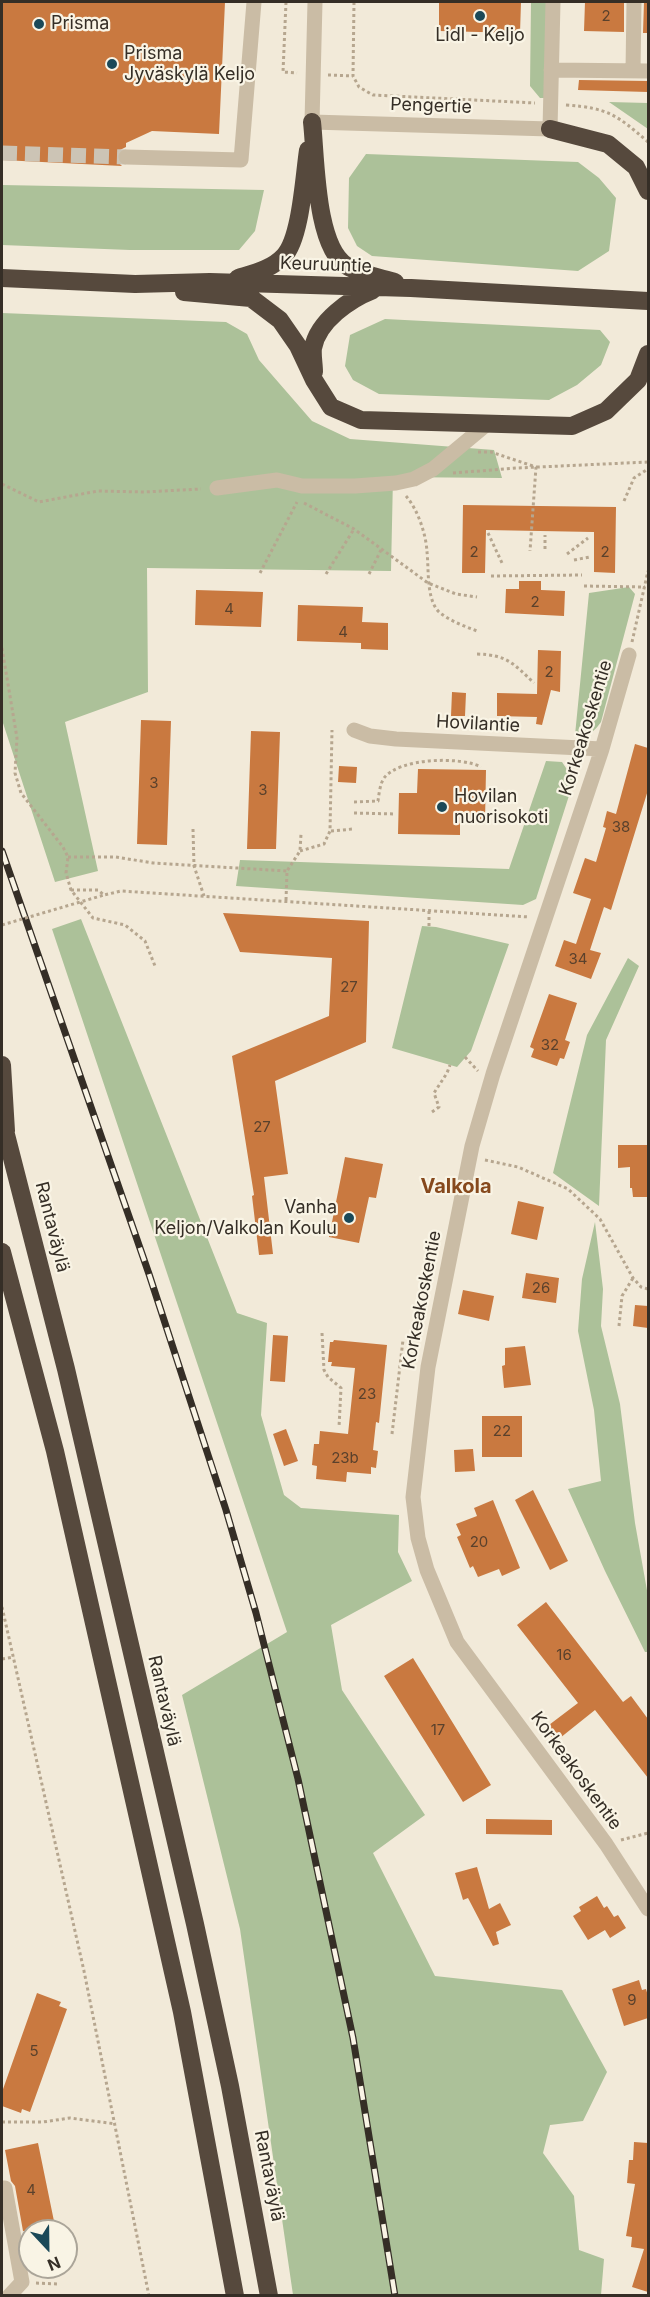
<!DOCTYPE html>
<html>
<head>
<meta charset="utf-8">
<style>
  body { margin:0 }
  #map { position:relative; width:650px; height:2297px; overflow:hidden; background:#f2ead9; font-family:Inter,sans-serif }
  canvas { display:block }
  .frame { position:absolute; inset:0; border:3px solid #352e26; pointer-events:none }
  .north { position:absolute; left:18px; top:2219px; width:60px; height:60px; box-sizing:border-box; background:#f9f4e5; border:2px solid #aba599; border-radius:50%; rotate:158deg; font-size:16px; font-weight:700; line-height:24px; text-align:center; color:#352e26 }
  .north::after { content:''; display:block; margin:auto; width:21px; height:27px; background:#1b4958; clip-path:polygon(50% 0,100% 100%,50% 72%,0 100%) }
</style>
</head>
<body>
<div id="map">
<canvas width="650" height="2297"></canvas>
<div class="frame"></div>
<div class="north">N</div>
</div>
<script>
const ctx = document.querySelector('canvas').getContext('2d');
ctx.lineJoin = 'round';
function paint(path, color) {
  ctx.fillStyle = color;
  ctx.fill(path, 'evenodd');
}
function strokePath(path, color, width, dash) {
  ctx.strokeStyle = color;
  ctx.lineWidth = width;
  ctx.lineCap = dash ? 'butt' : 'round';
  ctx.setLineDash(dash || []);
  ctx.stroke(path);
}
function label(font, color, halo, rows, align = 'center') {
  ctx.font = font + ' Inter,sans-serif';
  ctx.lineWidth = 4.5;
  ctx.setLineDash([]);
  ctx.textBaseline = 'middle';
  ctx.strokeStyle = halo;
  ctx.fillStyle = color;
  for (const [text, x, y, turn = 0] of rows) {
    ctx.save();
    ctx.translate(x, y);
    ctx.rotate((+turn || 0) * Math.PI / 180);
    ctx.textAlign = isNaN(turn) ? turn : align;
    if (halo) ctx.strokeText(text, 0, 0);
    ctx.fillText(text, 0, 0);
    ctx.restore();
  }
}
paint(new Path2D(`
  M531,2H547L545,98H540L530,86Z
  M609,102L648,103V129Z
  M366,154L578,162L599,178L616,198L609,251L578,271L372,256L357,246L348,228L349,178Z
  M2,185L264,190L255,231L239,250H130L2,245Z
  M2,313L226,322L247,334L259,360L312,421L350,439L494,450L502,478L393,477L391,571L147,568L148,692L65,722L98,871L55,882L2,720Z
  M385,319L600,330L610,342L601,365L577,385L549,400L379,394L353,380L345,366L350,335Z
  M629,587L635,594L601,722C594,732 588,737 575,735L589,593Z
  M546,761L562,762L574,780L536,899L523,905L236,886L240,860L509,869Z
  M81,919L237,1313L267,1323L261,1415L284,1495L301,1508L399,1515L398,1552L412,1581L331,1625L342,1690L425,1815L373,1853L435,1976L562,1990L607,2072L583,2121L550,2125L543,2153L574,2196L579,2250L604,2259L601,2295H293L240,1929L182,1695L287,1632L52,929Z
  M422,926L436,927L509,944L471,1051L457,1067L392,1048Z
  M628,958L639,966L606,1040L599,1206L553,1173L587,1035Z
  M595,1222L603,1289L601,1326L620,1404L635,1523L648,1596V1652H645L605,1571L568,1489L601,1481L594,1410L578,1331L582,1279Z`), '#acc199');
paint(new Path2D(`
  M2,2H225L219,134L152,131L126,143V147L118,151L117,161L122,166L2,160Z
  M439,2H521L520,33L439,31Z
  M585,2H624V32L584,31Z
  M644,2H648V33H643Z
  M579,80L648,81V92L578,90Z
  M463,505L616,507L615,573L594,572V532L486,530L485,573H462Z
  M519,581H541V590L565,591L564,616L505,613L506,589H519Z
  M196,590L263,592L261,627L195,625Z
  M298,605L363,607L362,622L388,623V650L361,649V643L297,641Z
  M538,650L561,651L560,692L551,690L542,725L536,724L537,717L497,716V693L537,694Z
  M452,692L466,693L465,716H451Z
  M141,720L171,721L167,845L137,844Z
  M251,731L280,732L276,849H247Z
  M635,744L648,748V790L611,910L604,907L590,950L601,953L591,979L555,966L564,940L576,944L591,899L573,893L585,858L596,862L606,828L603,827L607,811L616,814Z
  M339,766L357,767L356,783L338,782Z
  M418,769L486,770L485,822L460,821V835L398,834L399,793H417Z
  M223,913L369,921L366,1042L275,1081L288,1174L264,1177L273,1254L259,1255L252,1196L254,1195L232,1056L329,1016L332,958L240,952Z
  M549,994L577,1003L565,1040L570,1042L564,1059L560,1058L557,1066L531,1057L534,1049L530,1047Z
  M618,1145H648V1197H633L632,1188H630V1167L618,1168Z
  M345,1157L383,1164L376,1198L369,1197L359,1243L329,1237Z
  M518,1201L544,1207L537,1240L511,1234Z
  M526,1273L559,1278L556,1303L522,1298Z
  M463,1290L494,1296L489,1321L458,1314Z
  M635,1305L648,1306V1328L633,1326Z
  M273,1335L288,1336L285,1382L270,1381Z
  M334,1340L387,1345L379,1423L376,1422L373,1450L378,1451L376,1468L371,1467V1474L347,1472L346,1482L316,1479L317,1466L312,1465L314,1444H319L320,1431L348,1434L355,1368L331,1366L332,1362H328L330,1342H333Z
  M525,1346L531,1385L504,1388L502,1366L505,1365V1348Z
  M482,1416H522V1457H482Z
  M286,1429L298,1461L284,1466L273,1434Z
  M473,1449L475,1471L455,1472L454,1450Z
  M533,1490L568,1561L550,1570L515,1500Z
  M493,1500L520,1568L502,1576L499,1569L478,1577L473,1566L470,1568L457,1537L461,1535L456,1524L477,1516L474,1508Z
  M546,1602L623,1702L631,1696L648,1719V1778L595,1710L555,1742L545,1728L578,1703L517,1625Z
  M413,1658L491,1785L463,1802L384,1676Z
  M486,1819L552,1820V1835L486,1834Z
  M477,1867L489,1909L500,1903L511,1925L496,1932L499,1944L493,1946L468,1898L463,1900L455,1873Z
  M597,1896L604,1908L607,1906L614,1917L618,1915L626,1928L610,1938L605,1930L588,1940L573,1916L581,1911L579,1907Z
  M639,1980L642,1990L646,1989L648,1996V2018L624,2026L612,1989Z
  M37,1993L61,2002L59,2006L67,2009L30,2112L22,2109L21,2113L2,2106V2092Z
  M634,2142L648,2143V2292L632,2287L644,2249L631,2247L632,2237L626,2236L635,2184L627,2183L629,2160H633Z
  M38,2143L56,2231H23L15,2186L11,2181L5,2150Z`), '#c97940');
strokePath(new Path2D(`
  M2,153L126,157`), '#ccc4b5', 15, [15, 8]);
strokePath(new Path2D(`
  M286,2L283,72L297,73
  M354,2L353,76L359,87L373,95L535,103
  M328,75L353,76
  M566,105C608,108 617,115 648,142
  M478,452H491L536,467L530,551
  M453,473L517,468L648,462
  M2,484L39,502L98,491L144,492L201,489
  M406,496C418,510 426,534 427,552C429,569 426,599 439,612C450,621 464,626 477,631
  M624,501L634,478L648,469
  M304,503L354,529L428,583L456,594L477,597
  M488,533L502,563
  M545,549V535
  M567,554L588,538
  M574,560L590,557
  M260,573L297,502
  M326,574L354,529
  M369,574L382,548
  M491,576L582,575
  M584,586L645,587
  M632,642L648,571
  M2,648L17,738L15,773L21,793L63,847L68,857L66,873L71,890L93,918L125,925L145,941L155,966
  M477,654C507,655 513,663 534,683
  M354,802L378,801C379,794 380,784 384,778C399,758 460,756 481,767
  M354,813L396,814
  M193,829L194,866L204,896
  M331,831L353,829
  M300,851L324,844L330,831L332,730
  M68,857H116L153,863L287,871
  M71,890H98L104,895L121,891L529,917
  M286,900L287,871L300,851L301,834
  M429,926V911
  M465,1057L478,1071
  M432,1112L439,1107L434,1093L447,1073L450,1065
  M485,1160L518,1167L568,1189L600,1219L633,1278L641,1287L648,1289
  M619,1326L622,1296L633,1278
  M322,1333L324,1370L328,1377L341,1388L339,1427
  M392,1434L403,1340
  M2,1607L84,1971L149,2296
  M2,1659L14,1657
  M621,1840L648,1833
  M2,2122H43L70,2118L116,2124
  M36,2283L59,2284`), '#b6a68f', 3, [3, 3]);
strokePath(new Path2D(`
  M315,2L312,122L550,129L553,2
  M551,70L648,71
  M633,71L634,2
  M126,157L241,160L254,2
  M217,488L277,480L302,486H355L396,483L414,479L433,469L487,424
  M629,655L602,749L493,1074L472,1146L428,1367L413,1497L418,1538L427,1570L457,1642L606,1844L648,1909
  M354,730L370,736L396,739L602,749
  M2,2188H5L22,2282L9,2296`), '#cabca5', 15);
strokePath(new Path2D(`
  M312,122C316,157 315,247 347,266C359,274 382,278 395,282
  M550,129L608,144L636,167L648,191
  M2,278L135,284L210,282L411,288L648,301
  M238,278C254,273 272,269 284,256C301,238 304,176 308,150
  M184,292L251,298L280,320L298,346L314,380L331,407L361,420L572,426L606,411L638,380L648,354
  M314,372C314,364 312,355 313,348C318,321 350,299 373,290
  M2,1065L6,1131
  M2,1119L66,1369L195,1924L230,2086L269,2296
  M2,1252L55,1451L182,2012L235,2296`), '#56493d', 18);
const rail = new Path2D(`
  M2,851L149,1274L226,1510L256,1613L298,1779L353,2038L395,2296`);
strokePath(rail, '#352e26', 7);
strokePath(rail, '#f9f4e5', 4.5, [14]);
strokePath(new Path2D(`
  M2,925L104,895`), '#b6a68f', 3, [3, 3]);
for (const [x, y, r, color] of [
  [480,16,6,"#1b4958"],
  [39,24,6,"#1b4958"],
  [112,64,6,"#1b4958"],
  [442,807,6,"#1b4958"],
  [349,1218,6,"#1b4958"]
]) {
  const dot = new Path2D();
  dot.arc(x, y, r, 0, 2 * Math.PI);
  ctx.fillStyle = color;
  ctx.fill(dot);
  strokePath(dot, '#f9f4e5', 2);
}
label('15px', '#5a412c', null, [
  ["2",606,16],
  ["2",474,552],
  ["2",605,552],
  ["2",535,602],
  ["4",229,609],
  ["4",343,632],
  ["2",549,672],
  ["3",154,783],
  ["3",263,790],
  ["38",621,827],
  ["34",578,959],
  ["27",349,987],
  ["32",550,1045],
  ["27",262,1127],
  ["26",541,1288],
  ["23",367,1394],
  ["22",502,1431],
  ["23b",345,1458],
  ["20",479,1542],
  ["16",564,1655],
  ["17",438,1730],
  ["9",632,2000],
  ["5",34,2051],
  ["4",31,2190]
]);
label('18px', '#352e26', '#f9f4e5', [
  ["Prisma",51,24],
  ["Lidl - Keljo",480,36,"center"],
  ["Prisma",124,54],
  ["Jyväskylä Keljo",124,75],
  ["Hovilan",454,797],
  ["nuorisokoti",454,818],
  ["Vanha",337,1208,"right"],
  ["Keljon/Valkolan Koulu",337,1229,"right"]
], 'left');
label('18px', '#352e26', '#f9f4e5', [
  ["Pengertie",431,106,2],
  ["Keuruuntie",326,265,2],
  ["Hovilantie",478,724,3],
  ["Korkeakoskentie",586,728,-73],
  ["Rantaväylä",52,1227,76],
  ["Korkeakoskentie",422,1300,-79],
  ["Rantaväylä",164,1701,77],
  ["Korkeakoskentie",576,1771,54],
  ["Rantaväylä",269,2176,79]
]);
label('bold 20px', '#86491d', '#f9f4e5', [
  ["Valkola",456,1187]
]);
</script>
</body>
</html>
